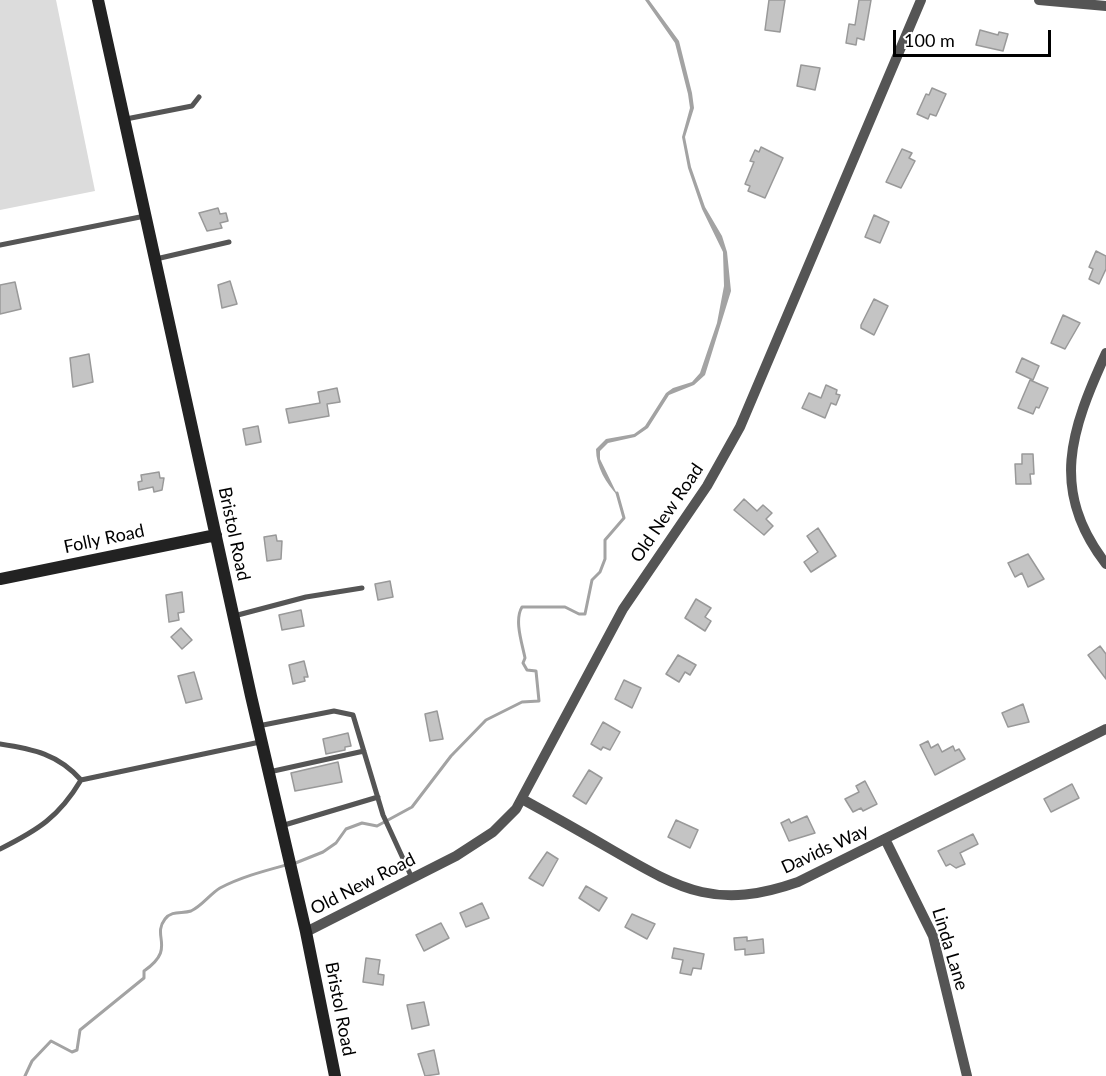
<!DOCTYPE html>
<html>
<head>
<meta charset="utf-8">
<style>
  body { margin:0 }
  #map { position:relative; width:1106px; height:1076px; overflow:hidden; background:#fff; font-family:Lato,sans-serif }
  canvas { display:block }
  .scale { position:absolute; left:893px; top:30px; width:158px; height:27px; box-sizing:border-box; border:3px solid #000; border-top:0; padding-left:8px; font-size:18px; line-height:21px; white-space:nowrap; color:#000; -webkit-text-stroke:4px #fff; paint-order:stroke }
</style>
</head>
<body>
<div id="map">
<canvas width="1106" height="1076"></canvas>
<div class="scale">100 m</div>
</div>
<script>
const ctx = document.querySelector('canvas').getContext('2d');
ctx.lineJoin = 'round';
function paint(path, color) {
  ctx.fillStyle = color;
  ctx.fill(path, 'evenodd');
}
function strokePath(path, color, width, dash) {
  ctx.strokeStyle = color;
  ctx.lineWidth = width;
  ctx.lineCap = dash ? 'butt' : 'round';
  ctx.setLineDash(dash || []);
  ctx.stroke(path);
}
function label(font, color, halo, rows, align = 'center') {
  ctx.font = font + ' Lato,sans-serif';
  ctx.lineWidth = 4.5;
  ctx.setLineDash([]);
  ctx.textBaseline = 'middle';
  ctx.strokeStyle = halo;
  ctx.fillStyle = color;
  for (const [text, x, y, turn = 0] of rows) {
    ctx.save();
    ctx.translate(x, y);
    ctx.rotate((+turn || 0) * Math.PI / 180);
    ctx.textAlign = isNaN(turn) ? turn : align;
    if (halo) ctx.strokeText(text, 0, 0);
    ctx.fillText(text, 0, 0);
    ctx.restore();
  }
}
paint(new Path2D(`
  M0,0H56L95,191L0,210Z`), '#dcdcdc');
paint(new Path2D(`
  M645,0H649L679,41L692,93L694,108L685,137L691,167L705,207L722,236L727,252L731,291L705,375L694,385L669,395L648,428L635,437L608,443L600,451V459L618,496C606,483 596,467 596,449L606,439L634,434L645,426L666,393L673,388L692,382L700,373L717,323L724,286L723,252L702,209L688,168L682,137L690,108L688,94L675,43Z`), '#a3a3a3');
strokePath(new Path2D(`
  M293,864L323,852L336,843L346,829L362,823L377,826L412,807L451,756L486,720L522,702L539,701L536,671L527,670L523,663L525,658C522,643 514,620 522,607H565L579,614H585L592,580L600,572L605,559V540L624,518L617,493
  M25,1076L32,1061L51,1041L72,1052L77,1050L80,1030L144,978V971C177,948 151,937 165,919C172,910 182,914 191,911C202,906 210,894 220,888C241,877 264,871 286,865`), '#a3a3a3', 3);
const building = new Path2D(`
  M769,0H785L780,32L765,30Z
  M859,0H871L864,40L857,38L856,45L846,43L849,24L855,25Z
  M980,30L998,35L999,32L1008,34L1003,51L976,45Z
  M801,65L820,68L815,90L797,86Z
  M932,88L946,94L936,116L930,114L928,119L917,114L926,94L929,95Z
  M761,147L783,158L765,198L748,191L750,186L745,184L754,162L750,161L755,150L759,152Z
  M902,149L912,153L909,158L915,161L901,188L886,182Z
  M218,208L220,214L226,213L228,221L220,223L222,228L207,231L199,213Z
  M874,215L889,222L880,243L865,237Z
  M1096,251L1106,256V269L1099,284L1089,279L1093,269L1089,267Z
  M230,281L237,304L222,308L218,285Z
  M15,282L21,309L0,314V285Z
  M874,299L888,306L874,335L861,328V325Z
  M1063,315L1080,323L1065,349L1051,343Z
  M89,354L93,382L73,387L70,358Z
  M1022,358L1039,366L1033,380L1016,372Z
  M1030,380L1048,388L1039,408L1036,407L1033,414L1018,408Z
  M826,385L837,390L836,394L840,395L836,405L831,403L825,418L802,408L809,393L821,398Z
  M337,388L340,402L327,404L329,416L289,423L286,409L320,403L318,392Z
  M258,426L261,442L246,445L243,429Z
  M1022,454H1033L1034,474H1030L1031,484H1016L1015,464H1022Z
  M159,472L160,478H164L162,490L154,492L153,487L139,490L138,482L142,481L141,475Z
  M744,499L757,511L763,505L772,513L766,519L773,526L764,535L734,510Z
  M818,528L836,556L811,572L804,562L818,552L807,536Z
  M276,535L277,541H282L281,559L267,561L264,537Z
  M1028,554L1044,579L1028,587L1022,573L1015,577L1008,563Z
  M390,581L393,597L378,600L375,584Z
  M182,592L184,612L178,613L179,620L169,622L166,595Z
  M696,599L711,608L705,617L711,621L705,631L685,618Z
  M301,610L304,626L282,630L279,615Z
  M181,628L192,640L182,649L171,637Z
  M1100,646L1106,654V679L1088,655Z
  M678,655L696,665L690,675L685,672L679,682L666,674Z
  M304,661L308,677H304L305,681L293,684L289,665Z
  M194,672L202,699L186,703L178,676Z
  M624,680L641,688L632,708L615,699Z
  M1023,704L1029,722L1008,727L1002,713Z
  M437,711L443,739L430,741L425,714Z
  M603,722L620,732L610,750L603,747L601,750L591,744Z
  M348,733L351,746L345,747V750L326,754L323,739Z
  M928,741L931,748L938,744L942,752L953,746L955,751L959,749L965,759L935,775L920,745Z
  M338,762L342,782L295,791L291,773Z
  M589,770L602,778L586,804L573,796Z
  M865,781L877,804L863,811L861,808L853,812L845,799L859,792L856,786Z
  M1072,784L1079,798L1051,812L1044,799Z
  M807,816L815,833L789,841L781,823L789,819L791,823Z
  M676,820L698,830L690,848L668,837Z
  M973,834L978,844L960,853L965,864L956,868L950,864L946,866L938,851Z
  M547,852L558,859L543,886L529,878Z
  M586,886L607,898L599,911L579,898Z
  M482,903L489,918L466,927L460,913Z
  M632,914L655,924L647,939L625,927Z
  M441,923L449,938L424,951L416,935Z
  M747,937V941L763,939L764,953L745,955V949L735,950L734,938Z
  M674,948L704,954L701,969L693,968L691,975L680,973L683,960L672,958Z
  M366,958L380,960L378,974L384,975L383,985L363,982Z
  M424,1002L429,1025L412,1029L407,1005Z
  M434,1050L439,1074L425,1076L418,1054Z`);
paint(building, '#c4c4c4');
strokePath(building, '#999', 1.5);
strokePath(new Path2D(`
  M126,119L192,106L199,97
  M0,245L145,216
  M156,259L229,242
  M234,616L306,597L362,588
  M258,726L334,711L353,715L383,815L412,878
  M0,744C33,749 58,754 81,780
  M269,772L364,751
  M281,826L378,797
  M0,849C38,830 59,817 81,780L260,742`), '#555', 5);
strokePath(new Path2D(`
  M1039,0L1106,6
  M1106,353C1071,430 1049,490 1106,564
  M522,799C553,816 583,833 614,851C683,891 718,910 798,882L1106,729
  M885,839L933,936L967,1076
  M306,932L456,856L493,832L516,809L623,609L707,486L740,427L921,0`), '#555', 10);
strokePath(new Path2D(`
  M98,0L251,696L306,932L335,1076
  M0,579L216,535`), '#222', 12);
label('18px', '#000', '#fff', [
  ["Old New Road",667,513,-56],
  ["Bristol Road",234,534,78],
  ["Folly Road",104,539,-12],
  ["Davids Way",825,849,-25],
  ["Old New Road",363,884,-27],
  ["Linda Lane",950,949,73],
  ["Bristol Road",340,1009,79]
]);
</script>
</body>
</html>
